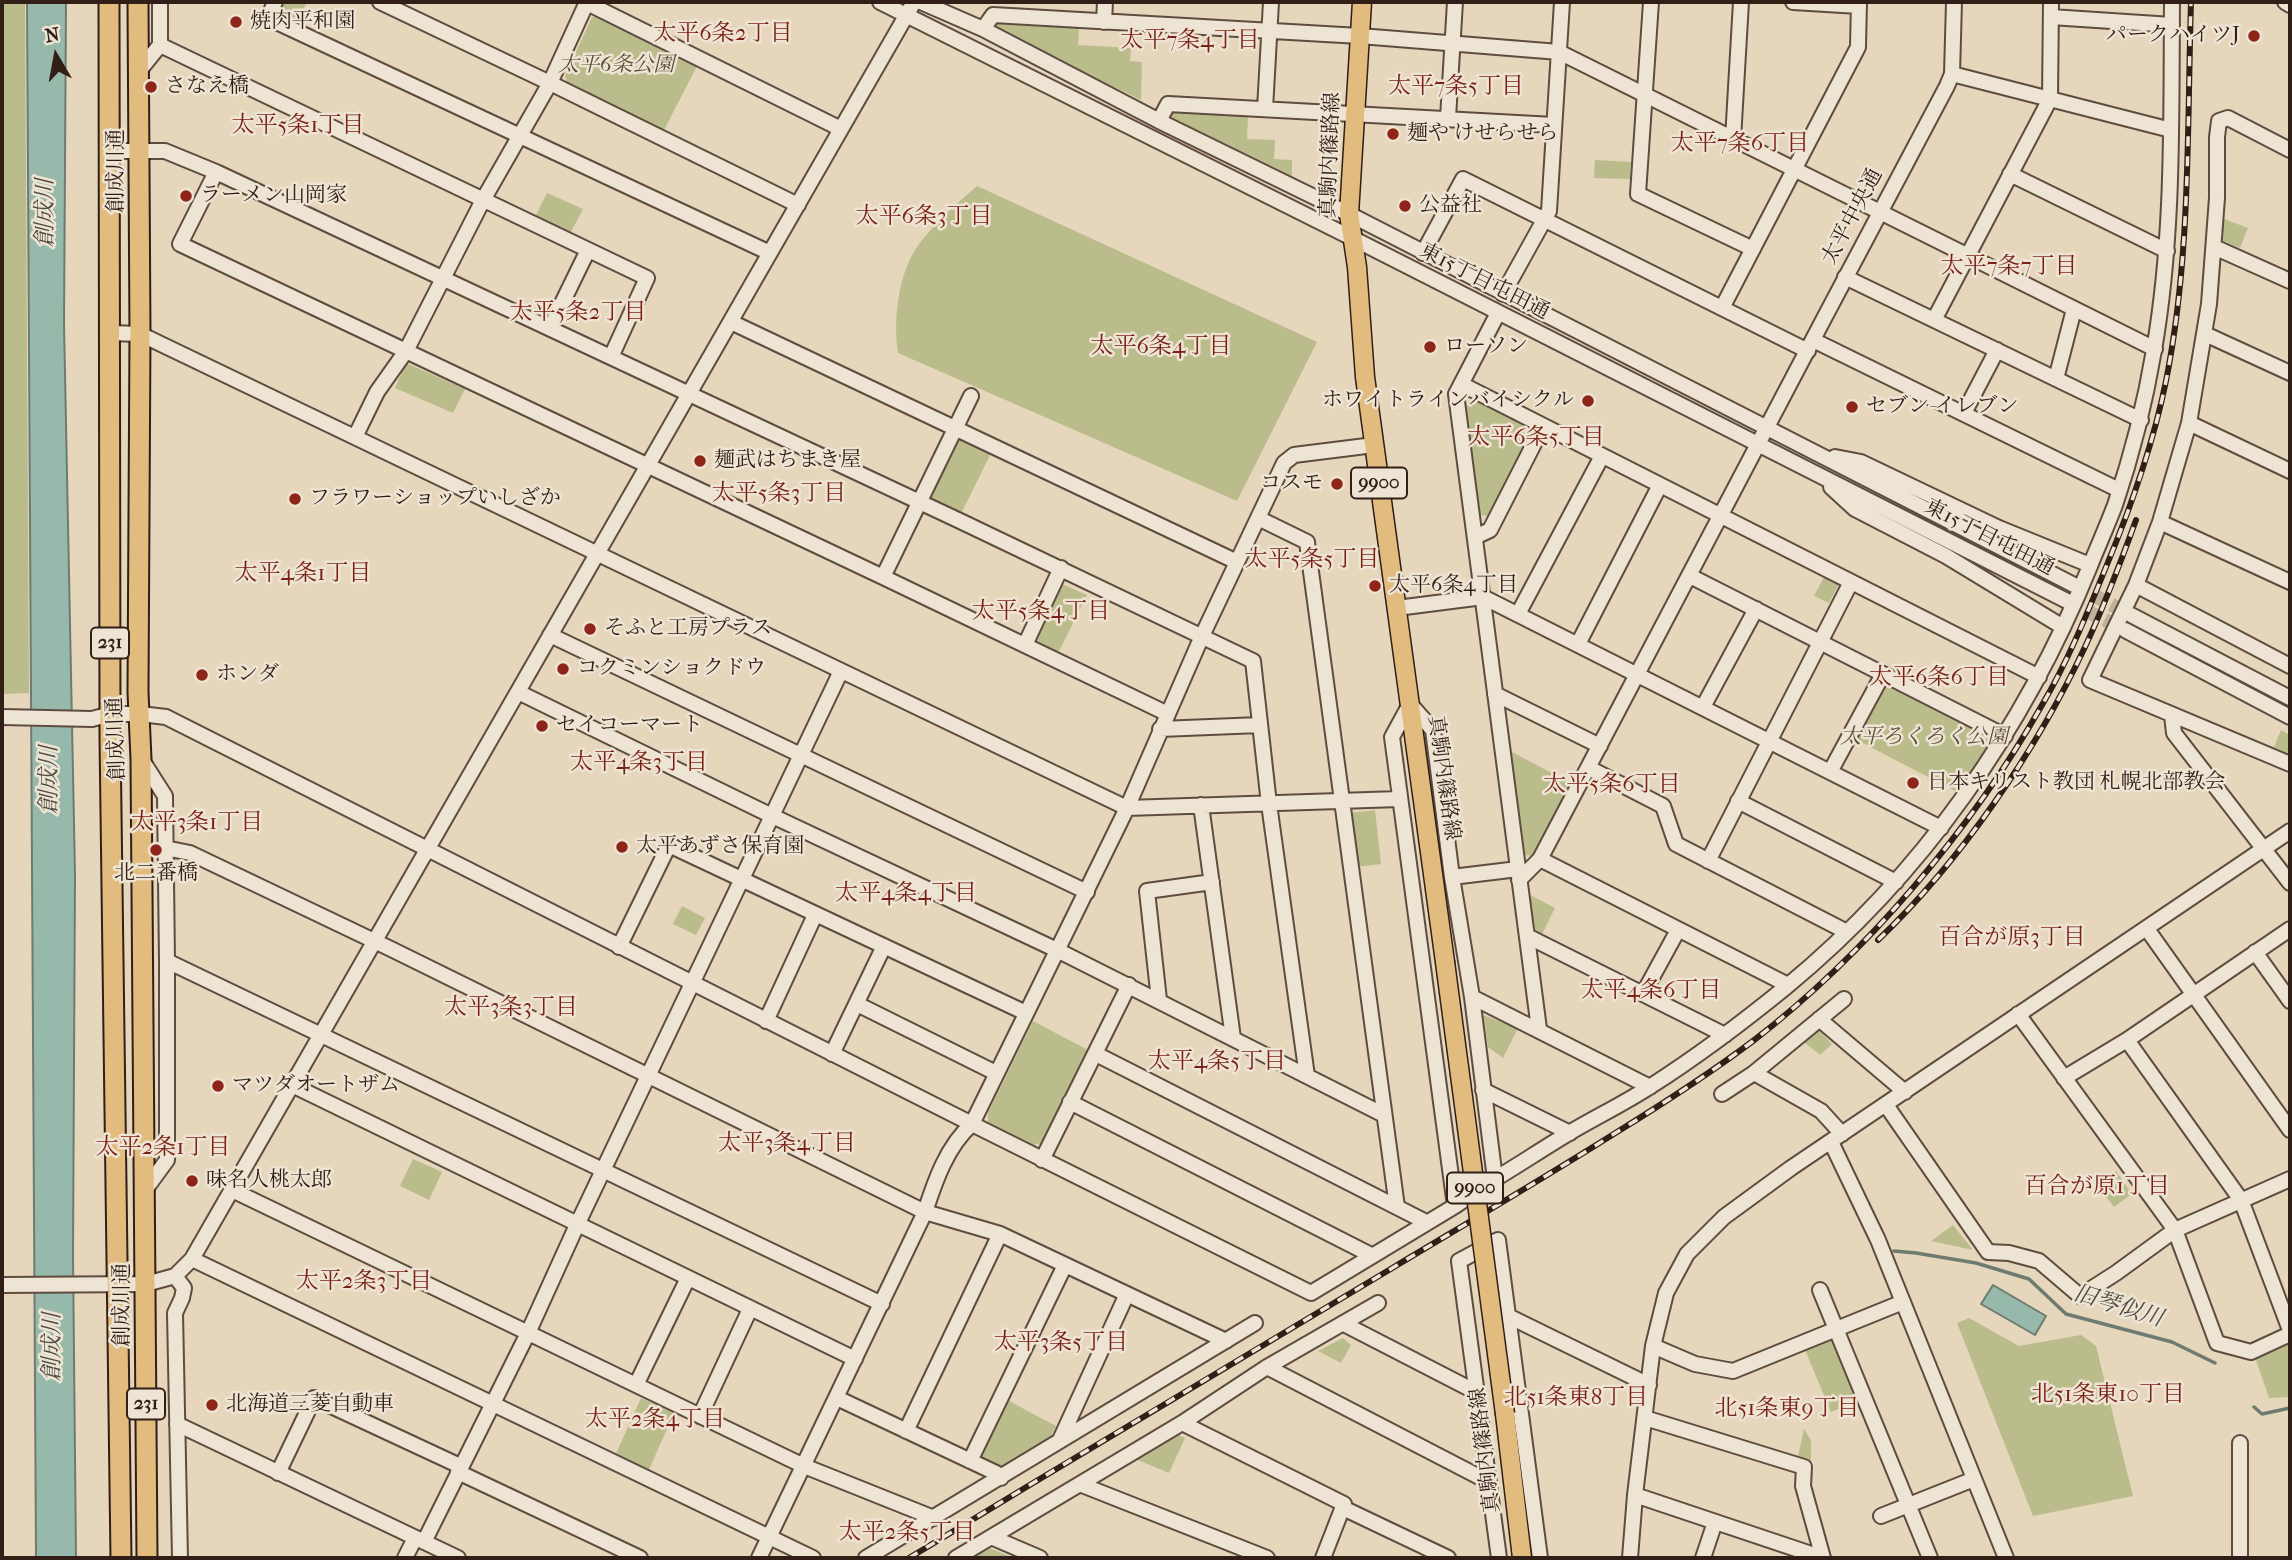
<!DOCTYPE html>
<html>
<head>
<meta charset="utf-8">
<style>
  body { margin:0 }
  #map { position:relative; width:2292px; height:1560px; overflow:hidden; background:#e5d6bc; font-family:"IM FELL French Canon",serif }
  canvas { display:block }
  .frame { position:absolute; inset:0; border:4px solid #311e16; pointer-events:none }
  .north { position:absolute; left:21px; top:21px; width:70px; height:70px; -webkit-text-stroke:5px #eee4d3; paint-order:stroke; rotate:350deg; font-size:19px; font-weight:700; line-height:28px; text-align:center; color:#311e16 }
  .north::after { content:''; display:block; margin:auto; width:24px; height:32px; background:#311e16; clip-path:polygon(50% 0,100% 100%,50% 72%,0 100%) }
</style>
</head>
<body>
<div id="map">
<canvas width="2292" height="1560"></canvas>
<div class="frame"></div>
<div class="north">N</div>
</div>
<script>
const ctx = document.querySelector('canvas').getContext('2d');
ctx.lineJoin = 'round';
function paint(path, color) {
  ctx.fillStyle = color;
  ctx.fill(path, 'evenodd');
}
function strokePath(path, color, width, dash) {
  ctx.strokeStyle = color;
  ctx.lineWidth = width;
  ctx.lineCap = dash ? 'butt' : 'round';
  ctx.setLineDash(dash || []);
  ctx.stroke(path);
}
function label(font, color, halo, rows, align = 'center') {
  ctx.font = font + ' "IM FELL French Canon","Noto Serif JP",serif';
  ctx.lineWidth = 5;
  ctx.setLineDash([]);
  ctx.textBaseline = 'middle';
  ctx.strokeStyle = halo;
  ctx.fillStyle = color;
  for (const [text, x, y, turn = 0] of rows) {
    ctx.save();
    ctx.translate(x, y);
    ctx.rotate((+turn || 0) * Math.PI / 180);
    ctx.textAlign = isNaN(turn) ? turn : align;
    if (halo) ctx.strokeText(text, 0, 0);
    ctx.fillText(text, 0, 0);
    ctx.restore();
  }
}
paint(new Path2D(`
  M2,2H25L29,693L2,694Z
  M279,2H307L295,26L272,15Z
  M597,16L698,64L664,130L567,83L565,76L592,17Z
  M997,24L1079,28L1078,45L1131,48L1130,61L1142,62L1141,100L995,29Z
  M1171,112L1248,116L1247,139L1275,140L1274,159L1292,160V176L1170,117Z
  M1595,160L1631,162L1630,179L1594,178Z
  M977,186L1317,342L1237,501L898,353C893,319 898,273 919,244C936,222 956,204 977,186Z
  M547,193L583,209L571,232L535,217Z
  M2224,219L2248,228L2240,248L2221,240Z
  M406,363L465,389L453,413L395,388Z
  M1473,398L1530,427L1532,433L1488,516L1480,515L1465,404Z
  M955,429L994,447L958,520L919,502Z
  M1824,577L1839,584L1829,603L1814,596Z
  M1060,583L1087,595L1058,653L1033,640Z
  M1889,685L1992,737V742L1957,792L1855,739L1883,686Z
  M2281,730L2290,735V754L2274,747Z
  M1510,751L1571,783L1534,856L1525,855Z
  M1375,810L1381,864L1356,867L1349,813Z
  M1530,895L1555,908L1542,934L1535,931Z
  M682,906L705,918L696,935L673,924Z
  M1483,1015L1518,1028L1503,1058L1488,1047Z
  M1033,1021L1088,1050L1041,1143L1034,1145L988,1122V1113Z
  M1818,1030L1832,1044L1820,1055L1804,1042Z
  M413,1159L442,1172L429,1200L400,1186Z
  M2116,1171L2132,1194L2114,1207L2097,1185Z
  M1953,1225L1973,1250L1931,1241Z
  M1969,1318L2019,1346L2081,1335L2096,1346L2133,1496L2033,1516L1957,1323Z
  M1343,1338L1351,1345L1341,1363L1318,1351Z
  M1830,1339L1834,1341L1858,1401L1831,1412L1805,1350Z
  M2290,1342V1397L2269,1398L2255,1357Z
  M641,1398L674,1413L648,1472L615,1456Z
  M1007,1400L1056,1426L1050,1438L1007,1465L998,1468L982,1459V1455Z
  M1804,1429L1811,1440V1461L1798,1456Z
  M1174,1433L1185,1438L1169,1473L1131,1457Z
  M989,1548L1014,1558L972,1557Z`), '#bbbc8c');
const water = new Path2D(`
  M27,2H66L64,324L75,874L73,1255L76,1558H36Z
  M1993,1285L2046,1316L2035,1335L1981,1304Z`);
paint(water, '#96b9ac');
strokePath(water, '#6e7b70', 2);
strokePath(new Path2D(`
  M1894,1251L1916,1253L1976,1263L2029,1279L2066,1314L2172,1342L2215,1363
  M2254,1407L2262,1414L2290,1408`), '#6e7b70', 3.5);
strokePath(new Path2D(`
  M2074,585L2131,615
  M2067,601L2125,630`), '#c1b19b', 14, [14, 7]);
const minor = new Path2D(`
  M275,2L268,18L770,253
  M380,2L550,83L798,205
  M585,2L841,129
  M880,2L1352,238L2067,601
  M921,2L983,29L1165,124L1349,214L2074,585
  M1651,2L1638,194L1753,249
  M1793,2L1859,6
  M2285,2L2290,5
  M2051,17L2172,25
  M1104,22L1105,2
  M983,29L993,15L1360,36L1559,52L2155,349
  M160,45L647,278L611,357
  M139,71L160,45V2
  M1952,74L2171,130
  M1265,109L1271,2
  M1448,118L1455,2
  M1159,121L1168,104L1554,125
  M1733,139L1741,2
  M2290,150L2228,118L2219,121L2217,137V198L2209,304L2189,423L2160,522L2136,585L2090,680L2290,764
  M109,151H165L216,172L958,520L1253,661L1269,804L1307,1076
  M216,172L180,244L883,577L1168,714
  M2010,174L2167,251
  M2214,247L2290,281
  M1423,253L1463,179L1808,351
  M1845,277L2141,420
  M1503,294L1549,211L1562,2
  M1722,308L1858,47L1859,2
  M1498,313L1456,394L1539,1029
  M1934,320L2050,99L2051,2
  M731,322L1237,562
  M550,328L588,250
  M110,333L140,334L1127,808L1399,799
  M2205,334L2290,373
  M1813,340L2119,490
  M2056,379L2074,309
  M1461,384L2039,677
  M1964,413L1997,350
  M2189,423L2290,471
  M355,437L377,392L406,351L483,200L550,83L587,2
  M1835,457L1861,462L1999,528L2090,565
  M1831,487L1855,509L1946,556L2063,627
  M1258,518L1307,542L1397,1207
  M2160,522L2290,582
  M1475,537L1490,530L1543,426
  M1690,576L2005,736
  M883,577L971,396
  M2136,585L2290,666
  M1397,608L1483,597L1941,828
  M1518,614L1602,456
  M2131,615L2290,698
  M2125,630L2290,717
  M550,635L1087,892
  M1578,644L1660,485
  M1025,645L1061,568
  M518,692L766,813L1059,951L1384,1115
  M1495,694L1600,746
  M1703,707L1756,609
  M2172,715L2174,733L2290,883
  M2,717L92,719L111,714H140L166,717L972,1124L1127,808L1202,636L1284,463L1294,455L1374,445
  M1160,729L1260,725
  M142,760L165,796L167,961V1160L145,1190
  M1589,768L1663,806L1676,844L1847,932
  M1830,772L1883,674
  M1738,801L1896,882
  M1201,805L1233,1038
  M165,848L190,853L391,949L925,1212L1000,1234L1226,1341
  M1540,859L1788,985
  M1708,861L1851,582
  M1452,877L1518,869
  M1519,880L1540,859C1676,602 1810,343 1947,86L1952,74L1954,2
  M2147,929L2290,1130
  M1527,936L1725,1035
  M619,947L669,845L1026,1013
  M2255,952L2290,1001
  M167,961L882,1304
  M1643,994L1678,930
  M1472,997L1650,1087
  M1159,1000L1147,891L1212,882
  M857,1004L996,1073
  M2018,1014L2175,1230L2217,1343L2251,1352L2290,1334
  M1819,1019L1905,1092
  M766,1021L815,915
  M2127,1040L2241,1200L2290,1330
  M832,1054L884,946
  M1096,1054L1426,1222
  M1754,1073L1821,1111L1842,1134
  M2064,1078L2127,1040L2290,929
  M292,1085L855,1359
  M1483,1090L1570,1133
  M1722,1094L1754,1073L1844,999
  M1070,1102L1371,1255
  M1886,1105L1988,1252L2009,1253L2039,1261L2080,1296L2116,1273L2175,1230L2290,1179
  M1831,1142L1878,1240L2006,1558
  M1042,1160L1129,985
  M1495,1179C1520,1164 1544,1148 1569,1133C1596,1117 1625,1103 1651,1086C1698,1056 1743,1022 1786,987C1922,875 2024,729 2090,566C2098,546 2107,526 2115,505C2132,455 2145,403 2154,350C2174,235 2171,118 2172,2
  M232,1190L804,1466L934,1518
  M192,1259L813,1558
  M175,1276L184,1288L182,1298L175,1313L180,1558
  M2,1285L146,1284L175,1276L192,1259L914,2
  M1820,1290L1930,1558
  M1508,1316L1649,1385
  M1344,1324L1476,1392
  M1653,1346L1695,1364L1733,1371L1903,1302
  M1267,1367L1489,1482
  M636,1385L688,1278
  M837,1398L996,1473L1001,1478
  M700,1416L750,1309
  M1645,1418L1804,1467L1803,1486L1823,1558
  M1182,1423L1344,1504L1323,1558
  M177,1424L458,1558
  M906,1431L1000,1234
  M1060,1440L1127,1294
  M970,1461L1065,1265
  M458,1472L640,1558
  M278,1473L314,1398L460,1466
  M1082,1485L1267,1558
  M1635,1495L1823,1558
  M1343,1508L1448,1558
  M1881,1516L1974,1479
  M991,1537L1040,1558
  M424,1542L528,1333L577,1225L841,671
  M405,1558L415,1538
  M759,1558L925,1212C935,1181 947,1146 972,1124L1311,1293L1455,1206L1495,1179L1472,997L1452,877L1433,730L1410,704L1392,737L1455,1206
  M866,1558L1255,1323
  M956,1558L1182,1423L1267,1367L1378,1303
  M1499,1558L1459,1261L1498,1240L1540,1558
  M1630,1558L1635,1495L1653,1346L1666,1293L1687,1254L1724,1217L1791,1168L2290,831
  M1703,1558L1715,1522
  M2240,1558V1443`);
const major = new Path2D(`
  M1362,2L1349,214L1357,267L1365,377L1445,962
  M1505,1414L1522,1558`);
const highway = new Path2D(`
  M109,2L110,737L121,1558
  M138,2L140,334L138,692L141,759L147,1558`);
strokePath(minor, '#5e4c40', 18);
strokePath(major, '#311e16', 21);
strokePath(highway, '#311e16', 23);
strokePath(minor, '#eee4d3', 14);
strokePath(major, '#e2bb7e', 18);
strokePath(highway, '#e2bb7e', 19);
const rail = new Path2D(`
  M1878,940C1960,862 2036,751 2084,649C2104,607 2120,564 2136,520
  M909,1558C1070,1460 1232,1364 1394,1267C1469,1222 1544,1178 1617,1132C1664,1103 1709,1074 1753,1041C1866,954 1972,829 2042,705C2068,661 2087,614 2106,567C2131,507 2153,445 2166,381C2191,256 2187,128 2191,2`);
strokePath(rail, '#311e16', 6);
strokePath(rail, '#eee4d3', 3.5, [10]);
const majorBridge = new Path2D(`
  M1445,962L1505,1414`);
strokePath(majorBridge, '#311e16', 21, []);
strokePath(majorBridge, '#e2bb7e', 18);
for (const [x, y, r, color] of [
  [236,22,7,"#8f2418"],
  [2254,36,7,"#8f2418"],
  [151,87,7,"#8f2418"],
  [1393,134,7,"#8f2418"],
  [186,196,7,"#8f2418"],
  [1405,206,7,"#8f2418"],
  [1430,347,7,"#8f2418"],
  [1588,401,7,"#8f2418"],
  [1852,407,7,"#8f2418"],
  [700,461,7,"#8f2418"],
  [1337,484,7,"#8f2418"],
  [295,499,7,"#8f2418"],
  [1375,586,7,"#8f2418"],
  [590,629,7,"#8f2418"],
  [563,669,7,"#8f2418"],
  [202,675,7,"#8f2418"],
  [542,726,7,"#8f2418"],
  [1913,783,7,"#8f2418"],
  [622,847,7,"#8f2418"],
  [156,850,7,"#8f2418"],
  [218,1086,7,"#8f2418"],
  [192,1181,7,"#8f2418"],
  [212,1405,7,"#8f2418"]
]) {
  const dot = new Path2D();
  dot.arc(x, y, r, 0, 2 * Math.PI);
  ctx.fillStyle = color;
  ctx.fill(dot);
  strokePath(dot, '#eee4d3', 2.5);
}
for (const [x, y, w] of [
  [1379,483,56],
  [110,643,38],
  [1475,1188,56],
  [146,1404,38]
]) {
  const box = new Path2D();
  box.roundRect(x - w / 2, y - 15.5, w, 31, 5);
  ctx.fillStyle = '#eee4d3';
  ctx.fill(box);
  strokePath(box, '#311e16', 2);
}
label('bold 19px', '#311e16', null, [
  ["9900",1379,483],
  ["231",110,643],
  ["9900",1475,1188],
  ["231",146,1404]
]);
label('21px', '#311e16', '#eee4d3', [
  ["焼肉平和園",250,22],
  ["パークハイツJ",2240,36,"right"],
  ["さなえ橋",165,87],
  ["麺や けせらせら",1407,134],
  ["ラーメン山岡家",200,196],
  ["公益社",1419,206],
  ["ローソン",1444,347],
  ["ホワイトラインバイシクル",1574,401,"right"],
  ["セブン-イレブン",1866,407],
  ["麺武はちまき屋",714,461],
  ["コスモ",1323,484,"right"],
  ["フラワーショップいしざか",309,499],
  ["太平6条4丁目",1389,586],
  ["そふと工房プラス",604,629],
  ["コクミンショクドウ",577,669],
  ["ホンダ",216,675],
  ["セイコーマート",556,726],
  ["日本キリスト教団 札幌北部教会",1927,783],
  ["太平あずさ保育園",636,847],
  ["北二番橋",156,874,"center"],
  ["マツダオートザム",232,1086],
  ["味名人桃太郎",206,1181],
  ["北海道三菱自動車",226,1405]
], 'left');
label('italic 21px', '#5a4d39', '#eee4d3', [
  ["太平6条公園",616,66],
  ["太平ろくろく公園",1924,738]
]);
label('21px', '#311e16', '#eee4d3', [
  ["真駒内篠路線",1331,155,-88],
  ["創成川通",117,171,-90],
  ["太平中央通",1853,217,-62],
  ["東15丁目屯田通",1484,282,27],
  ["東15丁目屯田通",1989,538,27],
  ["創成川通",117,739,-92],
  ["真駒内篠路線",1443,778,82],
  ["創成川通",123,1305,-90],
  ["真駒内篠路線",1486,1450,-97]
]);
label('23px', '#7a1f14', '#eee4d3', [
  ["太平6条2丁目",723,34],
  ["太平7条4丁目",1190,41],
  ["太平7条5丁目",1456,87],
  ["太平5条1丁目",298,126],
  ["太平7条6丁目",1740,144],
  ["太平6条3丁目",924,217],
  ["太平7条7丁目",2009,267],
  ["太平5条2丁目",578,313],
  ["太平6条4丁目",1161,347],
  ["太平6条5丁目",1536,438],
  ["太平5条3丁目",779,494],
  ["太平5条5丁目",1312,560],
  ["太平4条1丁目",303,574],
  ["太平5条4丁目",1041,612],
  ["太平6条6丁目",1939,678],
  ["太平4条3丁目",639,763],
  ["太平5条6丁目",1612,785],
  ["太平3条1丁目",197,823],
  ["太平4条4丁目",906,894],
  ["百合が原3丁目",2012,938],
  ["太平4条6丁目",1651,991],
  ["太平3条3丁目",511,1008],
  ["太平4条5丁目",1217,1062],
  ["太平3条4丁目",787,1144],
  ["太平2条1丁目",163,1148],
  ["百合が原1丁目",2097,1187],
  ["太平2条3丁目",364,1282],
  ["太平3条5丁目",1061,1343],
  ["北51条東10丁目",2108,1395],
  ["北51条東8丁目",1576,1398],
  ["北51条東9丁目",1787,1409],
  ["太平2条4丁目",655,1420],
  ["太平2条5丁目",907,1533]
]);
label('italic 23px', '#4f4c43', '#eee4d3', [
  ["創成川",46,213,-90],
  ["創成川",50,780,-90],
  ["旧琴似川",2118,1307,17],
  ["創成川",53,1347,-90]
]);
</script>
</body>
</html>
